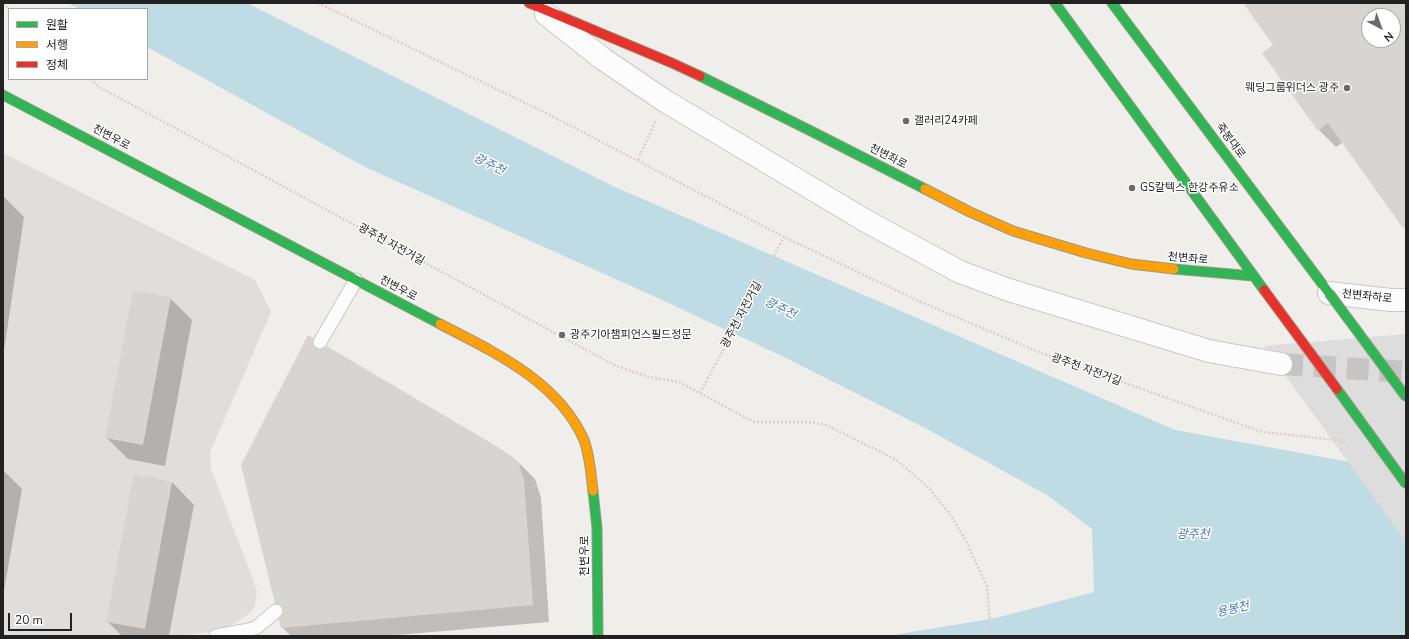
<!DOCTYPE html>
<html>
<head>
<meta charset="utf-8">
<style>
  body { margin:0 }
  #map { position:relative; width:1409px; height:639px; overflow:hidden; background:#f0eeeb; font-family:"Nunito Sans","Noto Sans KR",sans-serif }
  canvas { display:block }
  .frame { position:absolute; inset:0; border:4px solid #222; pointer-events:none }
  .legend { position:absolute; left:8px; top:8px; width:140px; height:72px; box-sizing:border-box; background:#fff; border:1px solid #a7a7a7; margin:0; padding:5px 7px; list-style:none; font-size:12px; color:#222 }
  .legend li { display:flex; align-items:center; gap:8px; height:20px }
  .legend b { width:20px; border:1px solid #a7a7a7 }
  .north { position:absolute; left:1361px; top:8px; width:40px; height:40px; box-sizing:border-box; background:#fff; border:1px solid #a7a7a7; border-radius:50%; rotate:139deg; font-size:11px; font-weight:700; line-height:16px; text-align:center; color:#222 }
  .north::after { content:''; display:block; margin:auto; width:14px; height:18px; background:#6a6968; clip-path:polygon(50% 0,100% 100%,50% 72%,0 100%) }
  .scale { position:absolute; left:8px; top:613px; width:64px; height:18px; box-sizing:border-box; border:2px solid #222; border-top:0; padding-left:5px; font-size:12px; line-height:14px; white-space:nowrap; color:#222; -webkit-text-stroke:3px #fff; paint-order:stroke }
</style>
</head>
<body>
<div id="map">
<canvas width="1409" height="639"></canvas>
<div class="frame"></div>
<ul class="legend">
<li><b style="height:5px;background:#30b455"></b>원활</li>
<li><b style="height:5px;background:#ff9f0a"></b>서행</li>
<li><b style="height:5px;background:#e5322d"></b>정체</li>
</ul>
<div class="north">N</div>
<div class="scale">20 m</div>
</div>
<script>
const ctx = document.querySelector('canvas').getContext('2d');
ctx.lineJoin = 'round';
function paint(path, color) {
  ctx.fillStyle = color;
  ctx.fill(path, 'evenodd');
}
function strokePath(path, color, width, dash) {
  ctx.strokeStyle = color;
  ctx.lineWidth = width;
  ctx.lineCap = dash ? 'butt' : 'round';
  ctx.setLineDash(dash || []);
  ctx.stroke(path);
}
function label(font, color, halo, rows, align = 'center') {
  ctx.font = font + ' "Nunito Sans","Noto Sans KR",sans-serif';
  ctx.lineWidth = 3;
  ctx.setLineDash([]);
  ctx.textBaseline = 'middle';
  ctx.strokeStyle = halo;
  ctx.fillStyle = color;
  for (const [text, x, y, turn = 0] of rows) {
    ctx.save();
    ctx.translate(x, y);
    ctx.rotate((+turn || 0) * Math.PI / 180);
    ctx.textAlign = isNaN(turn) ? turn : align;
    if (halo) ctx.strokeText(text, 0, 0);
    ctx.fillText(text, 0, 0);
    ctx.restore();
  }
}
paint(new Path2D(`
  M3,153L255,280L271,312L210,452L211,469L257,591L255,606L250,613L235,623L218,631L179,636H3Z`), '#dfdedc');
paint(new Path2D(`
  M68,3H247L615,187L1175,430L1377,467H1406V636H887L996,618L1094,592L1092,529L1047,495L927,429L782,356L649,294L365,167L147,47V9H79Z`), '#bfdbe3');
paint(new Path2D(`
  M1406,334V542L1264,346Z`), '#dedddd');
paint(new Path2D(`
  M1244,3H1406V230L1343,142L1336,147L1319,130L1264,53L1274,45ZM1369,16H1393V40H1369Z
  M3,196L24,217L3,357Z
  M170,298L192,320L165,466L128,459L106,437Z
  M518,462L535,479L541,498L549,622L386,636H291L282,627Z
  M3,470L22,489L3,596Z
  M172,482L194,505L169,636H122L107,621Z`), '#0003');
paint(new Path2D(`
  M1243,3H1406V226L1403,228L1328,123L1318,131L1262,53L1273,45ZM1369,16H1393V40H1369Z
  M133,291L171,297L143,445L105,438Z
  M308,335L501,449L518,461L524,480L533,605L281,628L241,465Z
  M134,474L172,482L145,629L106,622Z`), '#d7d4d2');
strokePath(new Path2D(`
  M1281,364L1406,372`), '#c7c5c3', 22, [22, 11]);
const lane = new Path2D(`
  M320,342L356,280
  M216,636L249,630L257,627L276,611`);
const street = new Path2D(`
  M546,14L603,59L665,101L866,221L960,272L1009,290L1209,351L1281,364
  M1329,293L1391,300H1406`);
const fast = new Path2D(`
  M1055,3L1264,290
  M1112,3L1329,293
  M700,76L809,130L925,189
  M3,95L440,324
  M1174,269L1253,276
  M593,491L597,528L598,636`);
const slow = new Path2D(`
  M925,189L970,212L1013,231L1086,253L1131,264L1174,269
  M440,324C494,352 558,381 584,440C590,456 591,475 593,491`);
const jam = new Path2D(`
  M529,3L672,63L700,76`);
strokePath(lane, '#c9c8c7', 15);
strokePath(street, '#c9c8c7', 24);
strokePath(fast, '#999a82', 11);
strokePath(slow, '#999a82', 11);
strokePath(jam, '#999a82', 11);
strokePath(new Path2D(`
  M318,3L548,114L784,237L921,302L1041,353L1262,432L1347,441
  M3,4L10,9
  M91,79L99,87L616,366L649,377L679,382L754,422H810L826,425L895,459L929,488L952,517L966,541L987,586L991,636
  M638,160L656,120
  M700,393L784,237`), '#dccecd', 2.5, [2, 2]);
strokePath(lane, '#fdfcfc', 13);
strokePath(street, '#fdfcfc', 22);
strokePath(fast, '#30b455', 9);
strokePath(slow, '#ff9f0a', 9);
strokePath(jam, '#e5322d', 9);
const fastBridge = new Path2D(`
  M1329,293L1406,397
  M1337,389L1406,484`);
const jamBridge = new Path2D(`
  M1264,290L1337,389`);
strokePath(fastBridge, '#a79c86', 11, []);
strokePath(jamBridge, '#a79c86', 11, []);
strokePath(fastBridge, '#30b455', 9);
strokePath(jamBridge, '#e5322d', 9);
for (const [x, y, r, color] of [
  [1347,88,4,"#6a6968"],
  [906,121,4,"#6a6968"],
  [1132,188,4,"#6a6968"],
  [562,335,4,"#6a6968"]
]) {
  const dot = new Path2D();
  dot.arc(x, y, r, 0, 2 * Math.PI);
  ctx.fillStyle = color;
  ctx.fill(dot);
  strokePath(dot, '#fff', 1.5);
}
label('11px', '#222', '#fff', [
  ["웨딩그룹위더스 광주",1339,88,"right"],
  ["갤러리24카페",914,121],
  ["GS칼텍스 한강주유소",1140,188],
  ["광주기아챔피언스필드정문",570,335]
], 'left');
label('11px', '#222', '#fff', [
  ["천변우로",111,138,28],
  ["죽봉대로",1230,141,53],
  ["천변좌로",888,157,27],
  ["광주천 자전거길",391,245,29],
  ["천변좌로",1188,259,5],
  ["천변우로",398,289,28],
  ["천변좌하로",1367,297,6],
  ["광주천 자전거길",742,315,-62],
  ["광주천 자전거길",1086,370,20],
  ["천변우로",585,556,-90]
]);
label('italic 12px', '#4a7aab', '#fff', [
  ["광주천",489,165,26],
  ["광주천",780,309,26],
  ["광주천",1193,535],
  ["용봉천",1233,610,-13]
]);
</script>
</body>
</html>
